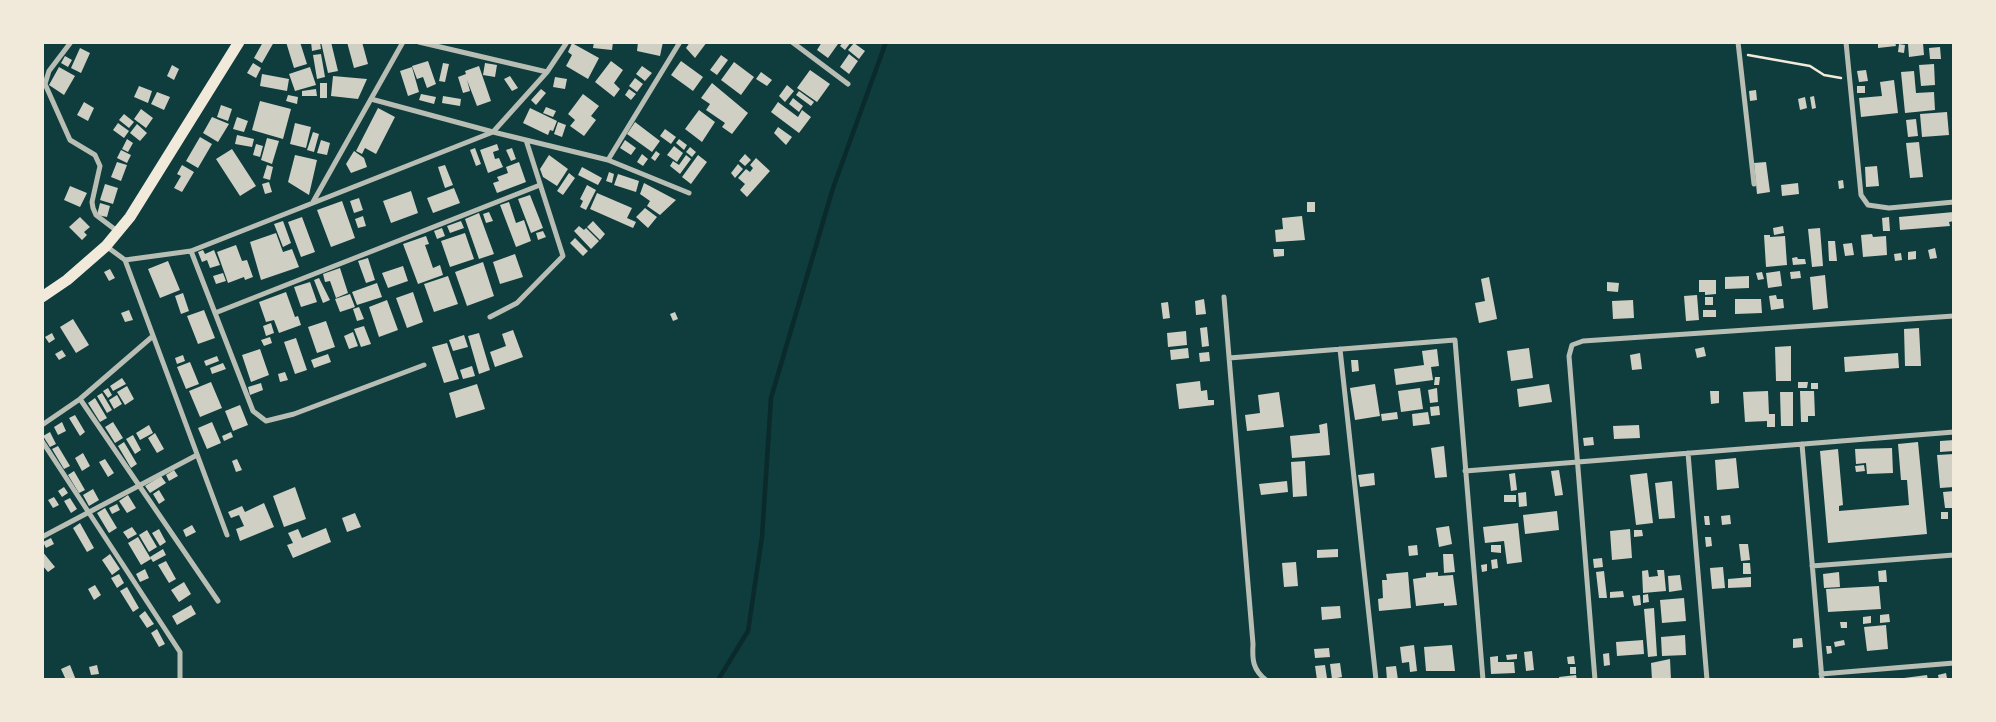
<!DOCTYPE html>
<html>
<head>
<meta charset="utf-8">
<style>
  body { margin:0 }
  #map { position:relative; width:1996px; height:722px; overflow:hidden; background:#0f3d3e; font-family:"Varela Round",sans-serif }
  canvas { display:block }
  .frame { position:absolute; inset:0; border:44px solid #f1e9da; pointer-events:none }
</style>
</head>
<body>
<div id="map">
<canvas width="1996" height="722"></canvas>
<div class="frame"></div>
</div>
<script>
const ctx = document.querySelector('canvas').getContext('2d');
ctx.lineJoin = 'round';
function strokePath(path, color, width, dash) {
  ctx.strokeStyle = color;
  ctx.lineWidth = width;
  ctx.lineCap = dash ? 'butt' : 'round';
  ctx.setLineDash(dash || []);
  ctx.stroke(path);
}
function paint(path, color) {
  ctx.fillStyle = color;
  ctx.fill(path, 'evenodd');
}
strokePath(new Path2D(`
  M718,680L748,631L762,537L771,398L833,188L886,42`), '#0a2a2b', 4.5);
paint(new Path2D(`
  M263,42H274L262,63L254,58Z
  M286,42H300L307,64L294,68Z
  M311,42H320L321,49L312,51Z
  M321,42H331L338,71L328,73Z
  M347,42H362L368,64L354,68Z
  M594,42H613L612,50L593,48Z
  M638,42H663L660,56L637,51Z
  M690,42H707L695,58L686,48Z
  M822,42L838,44L828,58L817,50Z
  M843,42H851L845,50L840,46Z
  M1878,42H1895L1896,46L1878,48Z
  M572,43L599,58L588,79L566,66L572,55L568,52Z
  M854,43L865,51L859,59L848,50Z
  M1923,43L1924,55L1909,57L1908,44Z
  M1899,44L1905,45L1904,53L1898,52Z
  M1940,47L1941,59H1930L1929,48Z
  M80,48L90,53L81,73L71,68Z
  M321,54L325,77L317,79L313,55Z
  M849,54L858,61L849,74L840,67Z
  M721,55L728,60L717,75L710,70Z
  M65,56L72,60L68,67L61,63Z
  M428,61L436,84L427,88L423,77L417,79L412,66Z
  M611,61L623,70L614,83L620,89L614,97L595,82Z
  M681,61L703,77L693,91L671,75Z
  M734,62L754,77L741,95L721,80Z
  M253,63L261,68L256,78L247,73Z
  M443,63L449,64L445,82L439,81Z
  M485,63L497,65L495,77L483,75Z
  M1934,64L1935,85L1921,86L1919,65Z
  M172,65L179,69L174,80L167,76Z
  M479,66L491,101L477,106L467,80L470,91L463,93L458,77L466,74L465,71Z
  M642,66L652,73L645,81L636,74Z
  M59,67L75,76L64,95L49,85Z
  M310,67L316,85L295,91L289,74Z
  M412,67L419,92L408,96L400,71Z
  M810,70L830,84L817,102L797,88Z
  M1866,70L1868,81L1859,82L1857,71Z
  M1914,71L1916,93L1934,92L1935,110L1905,113L1901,72Z
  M761,72L772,80L767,86L756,79Z
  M262,74L289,79L287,91L260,86Z
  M333,76L367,79L358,99L331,96Z
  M510,76L518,88L512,91L504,79Z
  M555,77L567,79L565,89L553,87Z
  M635,78L643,84L637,92L629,86Z
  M1894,80L1898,113L1861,117L1859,98L1882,96L1880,82Z
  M320,83H327V98H320Z
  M712,83L748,113L732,134L722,127L725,123L706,110L710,104L701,98Z
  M787,85L794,91L785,102L779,96Z
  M139,86L152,91L148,103L134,97Z
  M1857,86H1865V93H1857Z
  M316,89L317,96H302V91Z
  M541,89L546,93L536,105L531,100Z
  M629,89L636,94L631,100L625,95Z
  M1756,90L1757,100L1750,101L1749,91Z
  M799,91L814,102L811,106L796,95Z
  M157,92L170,97L164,110L151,104Z
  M421,94L436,97L434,104L419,100Z
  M583,94L599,106L591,116L596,120L584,136L570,126L575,120L568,114Z
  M288,95L298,97L297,104L286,101Z
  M443,96L461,99L460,106L442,103Z
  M1814,96L1816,108L1812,109L1810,97Z
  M1805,97L1807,108L1800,110L1798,99Z
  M793,98L803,106L799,112L789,104Z
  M260,101L291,109L283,139L252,130Z
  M84,102L94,108L88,121L77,115Z
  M778,102L798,117L802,110L811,117L799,133L771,112Z
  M221,105L232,109L228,121L217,117Z
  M546,107L556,111L553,117L543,113Z
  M378,108L395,117L376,154L365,148L362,154L356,151Z
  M530,108L557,121L553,131L550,130L548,135L523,123Z
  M141,109L153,118L146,128L134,119Z
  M699,110L715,122L702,142L685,129Z
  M1947,112L1949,135L1922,137L1920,114Z
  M124,114L134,122L129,128L119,120Z
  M212,117L229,124L218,142L203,133Z
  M237,117L248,121L244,132L233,129Z
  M1916,119L1918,136L1908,137L1906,120Z
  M558,122L566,125L562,137L554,134Z
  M635,122L660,141L652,152L627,134Z
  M118,123L129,131L124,138L113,130Z
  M295,123L311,127L306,148L290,144Z
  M137,124L147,133L140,141L130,133Z
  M778,127L792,137L786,145L774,133Z
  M665,129L676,137L671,144L660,136Z
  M313,132L319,134L314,152L307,150Z
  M237,135L254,139L252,147L235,144Z
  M200,137L212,144L198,168L186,161Z
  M267,138L279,141L272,164L261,160Z
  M127,139L133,143L128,152L122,149Z
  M679,139L687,145L684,150L676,143Z
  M321,140L330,143L327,155L317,153Z
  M625,140L636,148L631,155L620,148Z
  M1919,142L1923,177L1910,178L1906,143Z
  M256,144L263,146L260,157L253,155Z
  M497,144L499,150L493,152L495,159L499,158L503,167L488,173L480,150Z
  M674,146L683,153L677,162L667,155Z
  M690,147L696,152L692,157L686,152Z
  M475,148L481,164L476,166L470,150Z
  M512,148L516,159L511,161L506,150Z
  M232,149L256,186L240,196L216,159Z
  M121,150L131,155L127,163L117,158Z
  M354,151L364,158L367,167L351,173L346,164Z
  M656,151L660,154L655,161L651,158Z
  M642,154L648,159L643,166L637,162Z
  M745,154L751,160L745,166L739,161Z
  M295,155L317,160L309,195L288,182Z
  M549,155L568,169L557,186L543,177L540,169Z
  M686,155L691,159L680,174L670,166L673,161L679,165Z
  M698,155L707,162L691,184L682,177Z
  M756,158L770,171L747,197L740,190L745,184L738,178L746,169L750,172L753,168L750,165Z
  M117,162L127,165L121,181L111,177Z
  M519,162L526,182L497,193L493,183L499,181L497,177L508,173L506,167Z
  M1766,162L1770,192L1757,194L1754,163Z
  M738,164L743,169L735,178L731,173Z
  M182,165L194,172L182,192L174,188L181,176L177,174Z
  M267,165L273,167L270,180L263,178Z
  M445,165L453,185L445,188L438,167Z
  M1877,166L1879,186L1866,187L1865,167Z
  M582,167L602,178L598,185L578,175Z
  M609,172L614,174L612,183L606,181Z
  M569,173L575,178L563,195L557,191Z
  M618,174L639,181L636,192L614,185Z
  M1843,180L1844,188L1839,189L1838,181Z
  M269,182L272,192L265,194L262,184Z
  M644,183L676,200L660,215L647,206L650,201L640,194Z
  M1798,183L1799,194L1782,196L1781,185Z
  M105,184L118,188L113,204L100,200Z
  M587,185L596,190L586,210L580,207L583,201L580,199Z
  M70,186L87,193L80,207L64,200Z
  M454,188L460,203L433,213L427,198Z
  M411,191L418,213L391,223L383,201Z
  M597,193L632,208L627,218L636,222L633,228L590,209Z
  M530,195L543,228L531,233L518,199Z
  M359,198L363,210L354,213L350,201Z
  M342,201L355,238L331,247L317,210Z
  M509,202L516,223L524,220L531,241L516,247L500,205Z
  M1307,202H1315V212H1307Z
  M100,203L110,206L107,217L97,215Z
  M645,208L657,217L648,228L636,217Z
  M489,212L493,221L486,223L483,214Z
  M1954,212V221L1949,222L1950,226L1900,230L1899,217Z
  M479,213L494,254L479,259L465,219Z
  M363,216L366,226L358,228L355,219Z
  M1302,216L1305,240L1276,242L1275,230L1283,229L1282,218Z
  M80,217L90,227L84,232L87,235L82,240L69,227Z
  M302,217L315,252L301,257L288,222Z
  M1889,217L1890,231H1883L1882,218Z
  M283,221L291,243L283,247L274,224Z
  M461,221L464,228L450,233L447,226Z
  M593,221L605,234L600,240L587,227Z
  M579,226L584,230L586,228L599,241L591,249L574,231Z
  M1783,226L1784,233L1774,235L1773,228Z
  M442,228L445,236L437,239L434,231Z
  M1820,228L1823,266L1812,267L1808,229Z
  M543,231L546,237L538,240L536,233Z
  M276,233L283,252L292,249L299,267L261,280L250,242Z
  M465,233L474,259L450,267L441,241Z
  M1872,234L1873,237L1886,236L1887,255L1863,257L1861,235Z
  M1764,235H1770V237L1785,236L1787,265L1766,267Z
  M426,236L429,244L425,245L433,268L440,265L443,275L418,284L403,244Z
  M575,238L588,251L583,256L570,243Z
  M1828,241H1835L1837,261H1829Z
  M1852,243L1854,255L1845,256L1843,244Z
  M236,245L242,261L247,260L253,277L245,280L244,277L228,283L217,252Z
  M1935,248L1937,258L1930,259L1928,250Z
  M1273,249H1284V256L1274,257Z
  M203,250L205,254L214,250L220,265L210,268L207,260L202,262L198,252Z
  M1916,251V259L1908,260V252Z
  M1901,253L1902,260L1895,261L1894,254Z
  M515,254L523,277L500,284L493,262Z
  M1797,257L1798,259H1805L1806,264L1793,265L1792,258Z
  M368,258L375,280L366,283L358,261Z
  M168,261L180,290L160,298L148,269Z
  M483,262L494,296L467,306L455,272Z
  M403,266L408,281L388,288L382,273Z
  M340,268L348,293L336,298L330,281L325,282L323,274Z
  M110,269L115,278L109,281L104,272Z
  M1780,271L1782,286L1768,288L1766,273Z
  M1800,271L1801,278L1791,279L1790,272Z
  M1762,272L1764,279L1758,280L1756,273Z
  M223,273L226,281L216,284L213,276Z
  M1825,275L1828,308L1813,310L1810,277Z
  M448,276L458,304L434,312L424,284Z
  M1749,276V288L1725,289V277Z
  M1489,277L1497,319L1479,323L1475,303L1485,301L1481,279Z
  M319,278L330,300L323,303L314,280Z
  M1699,280H1716V294L1705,295V292H1699Z
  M310,282L317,302L301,307L294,287Z
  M1607,282L1619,283L1618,292L1607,291Z
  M377,283L382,297L357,305L352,292Z
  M286,292L295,317L298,316L301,325L279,333L274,320L266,322L259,302Z
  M413,292L423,322L407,328L396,298Z
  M183,293L189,311L181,314L175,296Z
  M350,294L355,307L340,312L335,299Z
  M1697,295L1699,320L1686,321L1684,296Z
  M1776,295L1777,299H1783L1784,308L1771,310L1769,296Z
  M1705,297H1713V305H1705Z
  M1204,299L1206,314L1196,315L1195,301Z
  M1735,299H1761L1762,313L1735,314Z
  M387,300L398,330L379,337L369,307Z
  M1633,300L1634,318L1613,319L1612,301Z
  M1168,302L1170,318L1163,319L1161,303Z
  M359,307L364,319L357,321L353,309Z
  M129,310L133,320L125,322L121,313Z
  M204,310L215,338L198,344L187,316Z
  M1703,310H1716V317H1703Z
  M675,312L678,319L673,321L670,314Z
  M73,319L89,345L76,353L60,327Z
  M326,321L335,347L317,353L308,327Z
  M271,323L274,333L266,336L263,326Z
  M364,326L371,344L361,347L354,329Z
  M1207,327L1209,346L1202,347L1200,328Z
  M1919,328L1921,366H1905L1904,329Z
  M513,330L523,357L495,367L490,352L506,346L502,334Z
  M1186,331L1187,345L1168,347L1167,333Z
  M353,332L358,346L349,349L344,336Z
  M52,333L55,339L49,343L45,337Z
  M479,333L490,370L479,374L468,336Z
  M464,335L468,347L453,351L449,340Z
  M270,337L272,343L264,346L261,340Z
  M296,338L307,370L295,374L284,342Z
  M447,343L459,379L444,383L432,347Z
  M1791,346V381H1776L1775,347Z
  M1704,347L1706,356L1697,358L1695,349Z
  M1188,348L1189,358L1171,360L1170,350Z
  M1529,348L1533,378L1511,381L1507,351Z
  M260,349L269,375L251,382L242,355Z
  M1437,349L1439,366L1431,367L1433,380L1396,385L1394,369L1424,365L1422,351Z
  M62,350L66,356L59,360L55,354Z
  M1209,352L1210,361L1200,362L1199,353Z
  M1640,353L1642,369L1632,370L1630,355Z
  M1898,353L1899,368L1845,372L1844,357Z
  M328,354L331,362L314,368L311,360Z
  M183,355L185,361L177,364L175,358Z
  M217,356L219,361L206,366L204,361Z
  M1351,360H1358L1359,371L1352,372Z
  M190,362L199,384L186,389L177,367Z
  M223,363L226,369L212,374L210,368Z
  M472,366L475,376L463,379L460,370Z
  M285,372L288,380L280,382L278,374Z
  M1435,377H1440L1439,385H1434Z
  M122,378L126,384L113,391L110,386Z
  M1200,381L1201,391L1207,390L1208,400H1214V405L1179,409L1176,384Z
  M211,382L222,408L200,417L189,391Z
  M1798,382H1808L1807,388H1798Z
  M261,383L263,390L250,395L248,387Z
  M1811,383H1818V389H1811Z
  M477,384L485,409L456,418L449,393Z
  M1375,384L1380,416L1355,420L1350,388Z
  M1549,384L1552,402L1519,407L1517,389Z
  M127,386L134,399L125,405L117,392Z
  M108,388L112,395L108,398L103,391Z
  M1420,388L1423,409L1401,412L1398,391Z
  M1437,388L1438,402L1430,403L1428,390Z
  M1710,391H1719V403L1711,404Z
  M1768,391L1769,414H1775V427H1767V421L1745,422L1743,392Z
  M1800,391H1814L1815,416H1808V422H1801Z
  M1279,392L1284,427L1247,431L1245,415L1260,413L1258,395Z
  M1780,392H1793V426H1781Z
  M102,393L112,410L107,413L97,396Z
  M117,395L122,404L114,409L109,400Z
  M95,398L107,418L100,422L88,403Z
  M240,405L248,425L233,431L225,411Z
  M1439,406L1440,415L1431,416L1430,407Z
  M1397,412L1398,419L1382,421L1381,414Z
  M1428,412L1430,424L1413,426L1412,414Z
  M75,415L85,432L80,436L69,418Z
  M62,422L66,431L58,435L54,427Z
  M113,422L123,438L115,443L105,427Z
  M212,422L221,443L207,449L198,428Z
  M1327,423L1330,455L1292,458L1290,436L1320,433L1319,425Z
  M149,425L153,433L140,440L136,433Z
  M1639,425L1640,438L1614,439L1613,426Z
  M50,432L56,444L50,447L43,436Z
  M231,432L233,437L224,441L222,436Z
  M155,433L164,449L157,453L148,438Z
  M133,435L141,450L135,454L126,439Z
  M1593,437L1594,445L1584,446L1583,438Z
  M1954,440V451L1940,452V441Z
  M124,442L137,464L131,468L118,446Z
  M1918,442L1927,534L1828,543L1820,451L1838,449L1843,505L1839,506V511L1909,505L1907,480H1901L1898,444Z
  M58,446L70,466L64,469L52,449Z
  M1444,446L1447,477L1435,478L1431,448Z
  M1892,448L1893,473L1867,474L1866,463L1856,464L1855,449Z
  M83,453L90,466L82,471L75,458Z
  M1954,454V487L1940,488L1937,455Z
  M1736,458L1739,488L1717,490L1715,460Z
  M105,459L114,473L108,477L99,462Z
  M237,459L242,470L236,472L232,461Z
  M1305,461L1307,496L1293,497L1291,462Z
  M1864,465L1865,471L1856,472L1855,466Z
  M174,470L178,476L169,481L166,475Z
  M1559,470L1563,495L1555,496L1551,471Z
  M74,471L85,490L79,493L68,475Z
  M1374,473L1375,485L1360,487L1358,475Z
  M1515,473L1517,490L1511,491L1509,474Z
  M1647,473L1653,523L1636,525L1630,475Z
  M161,476L166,483L150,493L145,486Z
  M1287,481L1288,492L1261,495L1259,484Z
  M1672,481L1675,518L1659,519L1655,483Z
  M64,487L68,493L62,497L58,491Z
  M295,487L306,519L284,527L273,496Z
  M93,489L99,500L89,506L83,495Z
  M159,490L165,500L159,504L153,494Z
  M1954,491V508H1945L1943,492Z
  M1526,492L1527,506L1519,507L1518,493Z
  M128,495L136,508L127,513L119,501Z
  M1504,495H1516V502H1504Z
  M54,497L59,505L53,508L48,500Z
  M70,498L77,509L71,513L64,501Z
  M264,503L274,527L240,541L236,529L244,526L239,515L231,518L228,512L242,506L245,512Z
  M117,504L120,510L112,514L109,508Z
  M105,508L117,528L109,533L97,513Z
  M1557,511L1559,530L1525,534L1523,515Z
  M1941,512H1948V519H1941Z
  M355,513L361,527L347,532L342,518Z
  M1730,515L1731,524L1722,525L1721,516Z
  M1704,516H1709L1710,525H1705Z
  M80,523L94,548L87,552L73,528Z
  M1518,523L1522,562L1507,564L1504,541L1485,543L1483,527Z
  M192,525L196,532L186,537L183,530Z
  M1449,526L1452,544L1439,547L1436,528Z
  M132,527L137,534L128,539L123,532Z
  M326,528L331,542L293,558L287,545L293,543L288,533L298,529L302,538Z
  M159,529L166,542L160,546L152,533Z
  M1630,529L1632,558L1612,560L1610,531Z
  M147,530L157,547L149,552L139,535Z
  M1634,530H1642L1643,536L1634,537Z
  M138,537L151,559L141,565L128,543Z
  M1705,537H1711L1712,546L1706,547Z
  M51,538L54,544L46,548L43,542Z
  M1739,544H1748L1750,560L1741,561Z
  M1417,545L1418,555L1409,556L1408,546Z
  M1491,545H1501V553L1491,552Z
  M163,549L166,555L153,562L150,557Z
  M1338,549V557L1317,558V550Z
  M42,551L55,567L48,572L42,565Z
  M110,554L120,569L112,575L102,560Z
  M1443,554H1453L1455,572L1444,573Z
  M1602,558L1603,567L1594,568L1593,559Z
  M1497,559L1498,568L1492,569L1491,560Z
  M166,561L176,579L169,583L158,565Z
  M1296,562L1298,586L1284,587L1282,563Z
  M1743,563H1750L1751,574H1743Z
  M1487,564V571L1482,572L1481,565Z
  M1723,567L1725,588L1712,589L1710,568Z
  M145,569L149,578L140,582L136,574Z
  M1648,570L1649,577L1658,576L1657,570H1664L1666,591L1643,593L1642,571Z
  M1886,570L1887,582H1879L1878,571Z
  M1604,571L1607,598H1599L1596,572Z
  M1408,572L1411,608L1379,611L1378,599L1383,598L1382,580H1387L1386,574Z
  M1438,572V576L1453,575L1457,605L1444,606V603L1416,606L1413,579L1426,577V573Z
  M1839,572L1840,587L1824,588L1823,574Z
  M119,574L124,583L117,588L111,578Z
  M1680,575L1682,590L1669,592L1668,576Z
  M1751,577V587L1728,588V579Z
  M184,582L191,594L179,602L171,590Z
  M95,585L101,595L94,600L88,589Z
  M1879,586L1881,609L1828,612L1826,589Z
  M127,587L139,608L133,612L120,591Z
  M1623,591L1624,597L1610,598V592Z
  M1648,594L1649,602L1643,603V595Z
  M1640,595L1641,605L1634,606L1632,596Z
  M1684,598L1686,621L1662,623L1660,600Z
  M191,605L196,614L177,625L172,616Z
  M1340,606L1341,618L1322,620L1321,607Z
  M1654,608L1657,656L1648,657L1644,609Z
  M145,611L154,624L147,628L139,616Z
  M1889,614L1890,622L1880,623V615Z
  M1871,616V623L1863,624V617Z
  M1840,622H1847V628H1841Z
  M1886,625L1888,649L1867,651L1864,627Z
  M157,629L165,644L159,647L151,633Z
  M1685,635L1686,655L1662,656L1661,637Z
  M1802,638L1803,647L1793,648V639Z
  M1643,640L1644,654L1617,656L1616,642Z
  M1844,640L1845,645L1835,647L1834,642Z
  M1414,645L1417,671L1410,672L1409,662L1402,663L1400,647Z
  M1452,645L1455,671H1426L1424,647Z
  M1826,646H1831L1832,653L1827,654Z
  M1329,648L1330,657L1315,658L1314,649Z
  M1532,651L1534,670L1526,671L1524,652Z
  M1609,653L1610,665L1604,666L1603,654Z
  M1517,654V659L1507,660L1506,655Z
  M1498,656V662H1514L1515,673L1491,674L1490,657Z
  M1574,656L1575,664H1568L1567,657Z
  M1670,659L1671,680H1652L1651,663Z
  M1340,663L1342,677L1332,679L1330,664Z
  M70,665L76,680H66L61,669Z
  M97,665L99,674L91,675L89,667Z
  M1325,665L1327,678L1317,680L1315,666Z
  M1396,666L1398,680H1387L1386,667Z
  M1570,667H1576V674H1570Z
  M1946,673L1947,678L1939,680L1938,675Z
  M1576,675L1577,680H1560L1559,677Z
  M1927,675L1928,680H1904V678Z`), '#cfcfc3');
strokePath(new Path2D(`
  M1748,55L1810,66L1824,75L1841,78`), '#f1e9da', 2.5);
strokePath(new Path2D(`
  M71,42L49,71L45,84L70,140L95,155L100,166L92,202L93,208L96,215L117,231
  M419,42L547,72
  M792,42L848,84
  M1738,42L1754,184
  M1846,42L1861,195L1868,205L1889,208L1954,202
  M371,99L493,132L608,160L689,193
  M608,160L680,42
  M313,202L403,42
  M106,246L125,260L191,251L493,132L547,72L567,42
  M191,251L253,411L266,421L294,414L424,365
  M125,260L227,535
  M1224,297L1253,644C1252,660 1253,670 1266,680
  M215,313L540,185
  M490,317L517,303L563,256L526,140
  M1340,349L1376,680
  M1229,358L1455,340L1483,680
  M80,399L218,601
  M42,425L80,399L153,336
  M42,441L180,652V680
  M1802,444L1822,680
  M1688,453L1707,680
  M1465,471L1954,432
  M42,537L197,455
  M1812,566L1954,555
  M1821,674L1954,663
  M1595,680L1569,356L1572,345L1583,341L1954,316`), '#b8beb3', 5);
strokePath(new Path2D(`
  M42,297L67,280L106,246L130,217L239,42`), '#f1e9da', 11);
</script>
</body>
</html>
